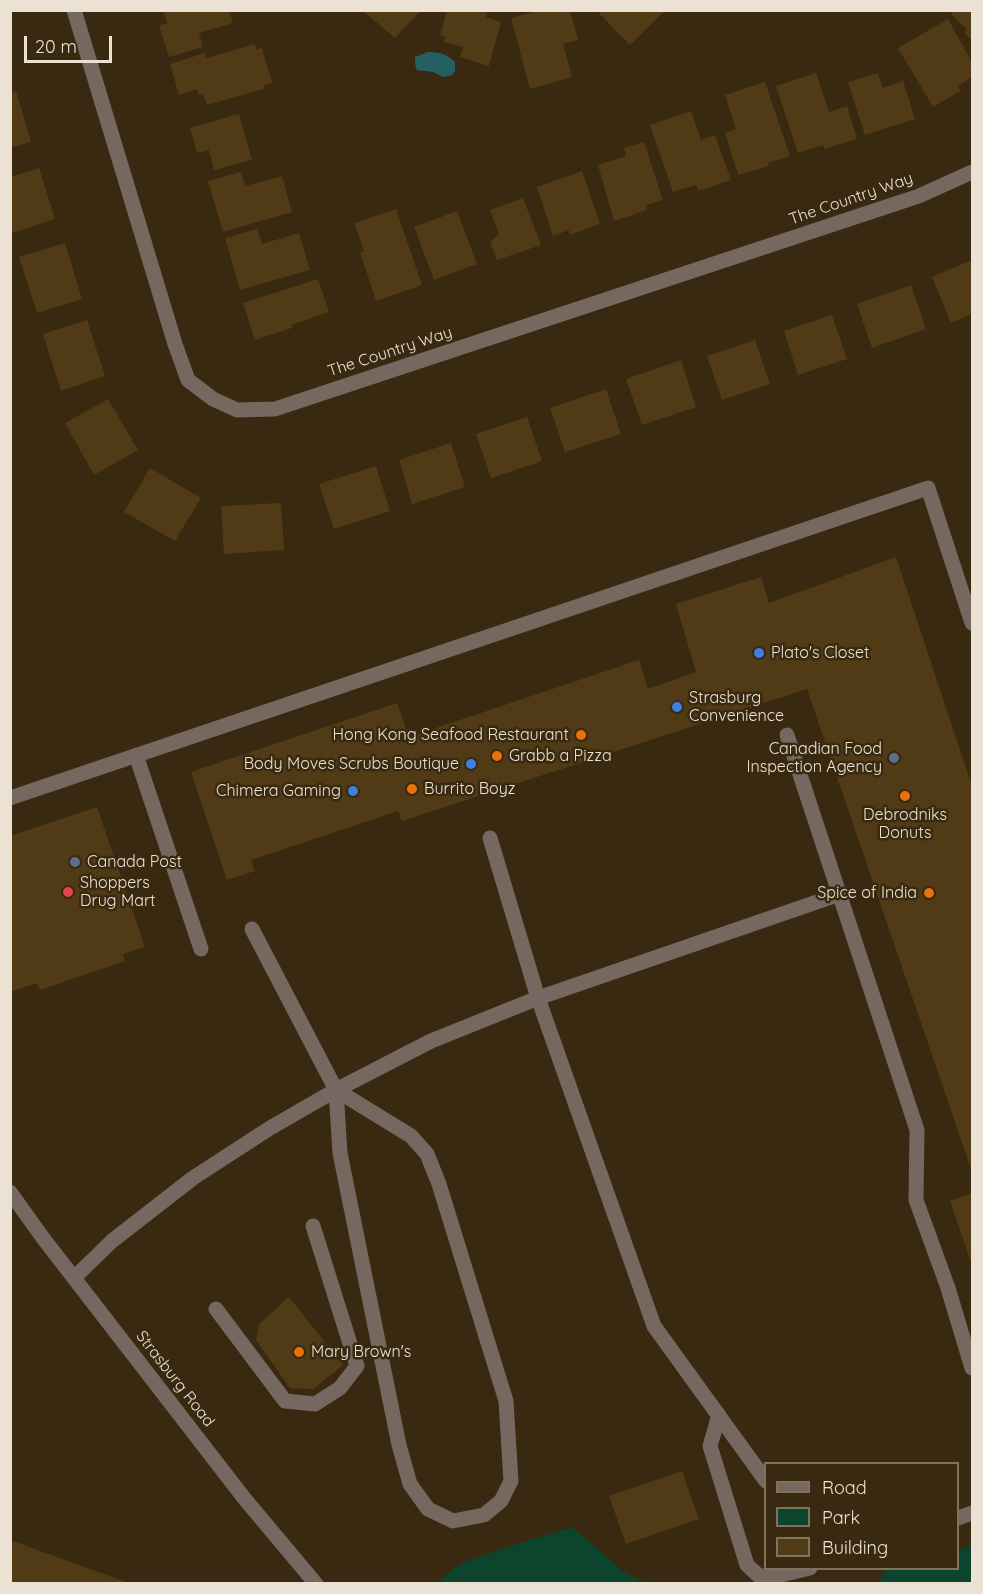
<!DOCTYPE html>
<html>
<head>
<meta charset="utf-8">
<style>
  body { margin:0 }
  #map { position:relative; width:983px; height:1594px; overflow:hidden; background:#382910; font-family:Quicksand,sans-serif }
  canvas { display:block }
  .frame { position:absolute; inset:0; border:12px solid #ebe2d3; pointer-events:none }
  .legend { position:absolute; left:764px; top:1462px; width:195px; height:108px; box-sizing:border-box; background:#382910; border:2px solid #80735e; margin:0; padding:8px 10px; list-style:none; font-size:18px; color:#ebe2d3 }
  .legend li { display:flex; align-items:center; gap:12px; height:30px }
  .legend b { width:30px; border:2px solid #80735e }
  .scale { position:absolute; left:24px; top:36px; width:88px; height:27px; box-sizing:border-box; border:3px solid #ebe2d3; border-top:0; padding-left:8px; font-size:18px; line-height:21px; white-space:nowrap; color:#ebe2d3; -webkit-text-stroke:4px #382910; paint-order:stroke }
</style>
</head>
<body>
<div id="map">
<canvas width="983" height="1594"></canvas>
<div class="frame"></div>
<ul class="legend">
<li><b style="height:8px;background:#756860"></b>Road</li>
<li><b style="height:16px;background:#0c442e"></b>Park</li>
<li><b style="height:16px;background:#503b16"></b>Building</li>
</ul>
<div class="scale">20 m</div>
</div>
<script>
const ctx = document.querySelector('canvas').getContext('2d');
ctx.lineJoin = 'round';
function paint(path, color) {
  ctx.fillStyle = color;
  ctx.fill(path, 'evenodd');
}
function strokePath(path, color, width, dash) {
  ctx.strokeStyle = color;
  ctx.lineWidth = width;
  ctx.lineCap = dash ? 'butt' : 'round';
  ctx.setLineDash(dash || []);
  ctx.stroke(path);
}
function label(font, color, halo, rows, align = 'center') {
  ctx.font = font + ' Quicksand,sans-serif';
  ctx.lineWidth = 5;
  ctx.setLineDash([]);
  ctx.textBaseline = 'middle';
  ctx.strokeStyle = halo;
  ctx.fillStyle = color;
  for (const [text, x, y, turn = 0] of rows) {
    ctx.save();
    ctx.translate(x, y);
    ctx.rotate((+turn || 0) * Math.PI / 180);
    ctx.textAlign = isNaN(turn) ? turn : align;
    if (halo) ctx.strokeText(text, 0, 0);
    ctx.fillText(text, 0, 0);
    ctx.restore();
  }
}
paint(new Path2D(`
  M572,1527L624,1572L647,1583H441L440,1579L460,1564L504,1548Z
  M972,1545V1583H878L885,1570L889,1569L958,1568V1550Z`), '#0c442e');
paint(new Path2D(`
  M428,52C439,52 447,54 455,62V71L452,75L443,77L433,72L417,70L415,64V57Z`), '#255f62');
paint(new Path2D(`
  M163,10H229L233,23L199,33L203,47L169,57L159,26L167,23Z
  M362,10H421L395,38Z
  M447,10H484L487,11L486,17L501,22L489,66L460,57L463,47L444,42L446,37L440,36Z
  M540,10H570L578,40L563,44L572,77L530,89L511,18Z
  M596,10H666L630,45Z
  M948,10H972V41L964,32L967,30Z
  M948,19L972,62V77L958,86L960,91L933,107L898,48Z
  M255,44L256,49L262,48L272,83L263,86L264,89L207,105L203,94L199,95L197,89L179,95L170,64L205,53L206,58Z
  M816,73L829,112L847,106L857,139L824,149L823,145L798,153L776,86Z
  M878,73L883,88L903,81L915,119L865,135L848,82Z
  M765,82L790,156L768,163L769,166L738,175L725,133L736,129L725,95Z
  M16,91L31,142L10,148V92Z
  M691,111L701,140L715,135L731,180L698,191L696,185L673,192L650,125Z
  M239,114L252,160L214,170L209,150L197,153L190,128Z
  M644,142L663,200L646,205L647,210L614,221L598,165L626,156L624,148Z
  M39,168L55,219L12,233L10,177Z
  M582,171L600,224L570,235L569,230L553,236L537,187Z
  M241,172L245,186L282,176L292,212L223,232L208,181Z
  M523,198L541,245L497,260L490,242L499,234L490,210Z
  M396,209L422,285L376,301L360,252L364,251L354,223Z
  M457,211L477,264L434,280L414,227Z
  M257,229L262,244L299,233L310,270L240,290L225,238Z
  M65,243L82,299L37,313L19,257Z
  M972,260V314L951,323L932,277Z
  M318,279L329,312L291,325L292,328L255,340L243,303Z
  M911,285L926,329L872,348L857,304Z
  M832,315L847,359L798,375L784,331Z
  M87,320L105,376L61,391L43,334Z
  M755,340L770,384L722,400L707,356Z
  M681,360L696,407L642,425L626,379Z
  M606,389L621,434L565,452L550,408Z
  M108,399L138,450L94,475L65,423Z
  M527,417L542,461L491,478L476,434Z
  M451,443L465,487L412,504L399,460Z
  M376,466L390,511L334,529L319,484Z
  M150,468L201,498L175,541L124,512Z
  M281,503L284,550L224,554L221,506Z
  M896,557L972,786V1172L807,689L402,821L398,811L251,860L255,871L227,880L191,772L397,703L409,737L639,660L648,689L696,672L676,604L761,577L769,603Z
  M97,807L145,947L123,954L125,961L40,990L37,983L10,992V836Z
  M972,1193V1265L950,1201Z
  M289,1297L343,1365L313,1389L290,1388L256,1340L259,1324Z
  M682,1471L699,1519L626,1544L609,1496Z
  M10,1540L129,1583V1584H10Z`), '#503b16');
strokePath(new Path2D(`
  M787,735L917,1130L916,1200L948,1288L972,1368
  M136,755L201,949
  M10,798L928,488L972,623
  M490,838L538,998L654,1326L766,1481
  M252,929L336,1090L340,1153L399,1445L410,1484L428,1509L453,1521L484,1515L501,1501L511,1481L506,1401L439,1184L427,1154L411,1136L336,1090
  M74,1278L112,1241L193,1178L270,1128L336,1090L431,1041L538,998L840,894
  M216,1309L285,1401L315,1404L340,1388L357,1366L313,1226
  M719,1415L710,1446L747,1565L759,1576H777L810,1568
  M958,1518L972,1513`), '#756860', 15);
strokePath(new Path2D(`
  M74,10L175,344L188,380L213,399L237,410L275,409L919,196L972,172`), '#756860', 15);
strokePath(new Path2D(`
  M10,1192L43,1238L244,1498L316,1584`), '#756860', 15);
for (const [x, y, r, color] of [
  [759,653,6,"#3f7fe0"],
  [677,707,6,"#3f7fe0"],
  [581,735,6,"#e8710a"],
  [497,756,6,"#e8710a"],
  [894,758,6,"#5c6f8a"],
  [471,764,6,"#3f7fe0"],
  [412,789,6,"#e8710a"],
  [353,791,6,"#3f7fe0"],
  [905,796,6,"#e8710a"],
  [75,862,6,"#5c6f8a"],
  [68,892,6,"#e0444e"],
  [929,893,6,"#e8710a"],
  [299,1352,6,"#e8710a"]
]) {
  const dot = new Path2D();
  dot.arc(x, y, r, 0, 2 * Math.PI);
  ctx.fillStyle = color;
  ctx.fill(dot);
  strokePath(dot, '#382910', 2);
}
label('16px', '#ebe2d3', '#382910', [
  ["The Country Way",851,199,-19],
  ["The Country Way",390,352,-18],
  ["Strasburg Road",175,1379,52]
]);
label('16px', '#ebe2d3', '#382910', [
  ["Plato's Closet",771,653],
  ["Strasburg",689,698],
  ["Convenience",689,716],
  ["Hong Kong Seafood Restaurant",569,735,"right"],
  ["Canadian Food",882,749,"right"],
  ["Inspection Agency",882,767,"right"],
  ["Grabb a Pizza",509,756],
  ["Body Moves Scrubs Boutique",459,764,"right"],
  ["Burrito Boyz",424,789],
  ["Chimera Gaming",341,791,"right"],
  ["Debrodniks",905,815,"center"],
  ["Donuts",905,833,"center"],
  ["Canada Post",87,862],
  ["Shoppers",80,883],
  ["Drug Mart",80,901],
  ["Spice of India",917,893,"right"],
  ["Mary Brown's",311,1352]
], 'left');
</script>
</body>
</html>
